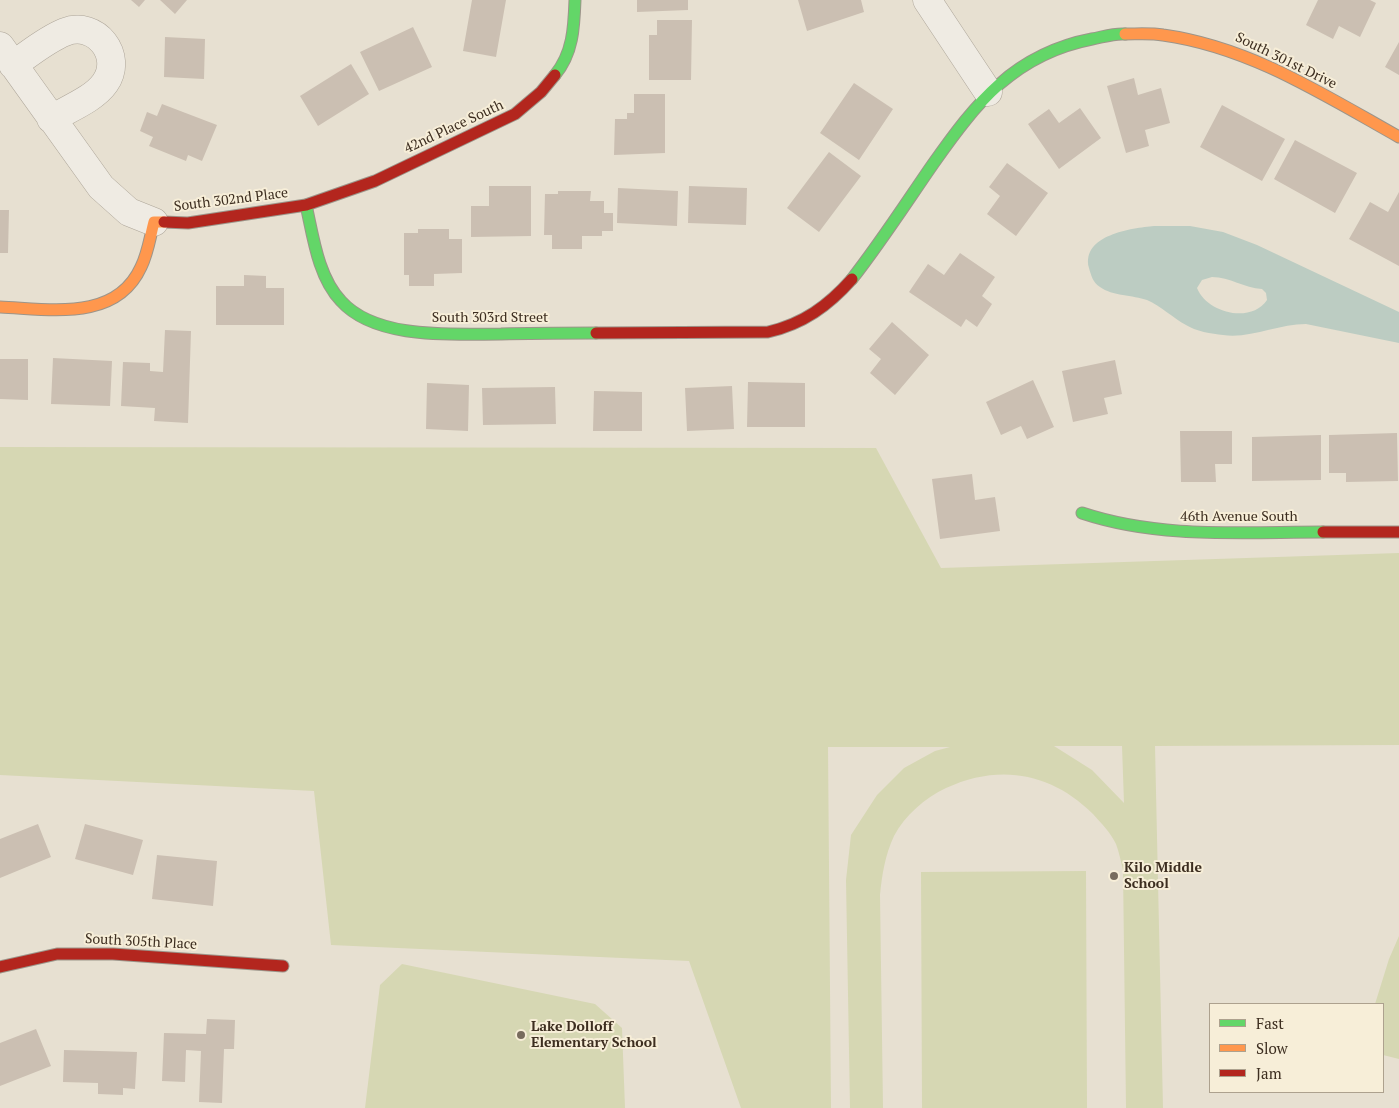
<!DOCTYPE html>
<html>
<head>
<meta charset="utf-8">
<style>
  body { margin:0 }
  #map { position:relative; width:1399px; height:1108px; overflow:hidden; background:#e7e0d1; font-family:"PT Serif",serif }
  canvas { display:block }
  .legend { position:absolute; left:1209px; top:1003px; width:175px; height:90px; box-sizing:border-box; background:#f7eed8; border:1px solid #ada18e; margin:0; padding:6px 9px; list-style:none; font-size:15px; color:#3d2e20 }
  .legend li { display:flex; align-items:center; gap:10px; height:25px }
  .legend b { width:25px; border:1px solid #ada18e }
</style>
</head>
<body>
<div id="map">
<canvas width="1399" height="1108"></canvas>
<ul class="legend">
<li><b style="height:6px;background:#63d668"></b>Fast</li>
<li><b style="height:6px;background:#ff974d"></b>Slow</li>
<li><b style="height:6px;background:#b3261e"></b>Jam</li>
</ul>
</div>
<script>
const ctx = document.querySelector('canvas').getContext('2d');
ctx.lineJoin = 'round';
function paint(path, color) {
  ctx.fillStyle = color;
  ctx.fill(path, 'evenodd');
}
function strokePath(path, color, width, dash) {
  ctx.strokeStyle = color;
  ctx.lineWidth = width;
  ctx.lineCap = dash ? 'butt' : 'round';
  ctx.setLineDash(dash || []);
  ctx.stroke(path);
}
function label(font, color, halo, rows, align = 'center') {
  ctx.font = font + ' "PT Serif",serif';
  ctx.lineWidth = 4;
  ctx.setLineDash([]);
  ctx.textBaseline = 'middle';
  ctx.strokeStyle = halo;
  ctx.fillStyle = color;
  for (const [text, x, y, turn = 0] of rows) {
    ctx.save();
    ctx.translate(x, y);
    ctx.rotate((+turn || 0) * Math.PI / 180);
    ctx.textAlign = isNaN(turn) ? turn : align;
    if (halo) ctx.strokeText(text, 0, 0);
    ctx.fillText(text, 0, 0);
    ctx.restore();
  }
}
paint(new Path2D(`
  M0,447L876,448L941,568L1399,553V745L1155,746L1163,1108H1126L1123,870C1121,862 1119,852 1116,844C1111,833 1101,823 1093,814C1052,773 1000,763 946,788C925,798 905,815 894,836C885,855 882,875 880,895L883,1108H850L846,880L851,835L877,795L904,768L935,751L950,747H828L831,1108H741L689,961L331,945L314,791L0,775ZM1054,746H1122L1124,803L1092,770Z
  M1086,871L1087,1108H922L921,872Z
  M1399,936V1059L1383,1055V1004H1375L1389,959Z
  M402,964L595,1004L622,1028L625,1108H365L380,985Z`), '#d6d7b3');
paint(new Path2D(`
  M1154,226H1190L1223,232L1257,245L1399,312V343L1306,324C1278,324 1250,339 1223,335C1212,334 1195,331 1186,325C1173,318 1161,306 1147,300C1133,295 1112,296 1100,287C1093,283 1091,275 1089,268C1081,235 1132,228 1154,226ZM1212,277C1230,277 1244,288 1262,289L1266,293L1267,300C1251,324 1207,313 1197,288L1202,280Z`), '#bcccc2');
paint(new Path2D(`
  M131,0H145L139,7Z
  M160,0H187L175,14Z
  M472,0H506L496,57L463,51Z
  M637,0H688V10L637,12Z
  M798,0H861L864,12L807,31Z
  M1318,0H1370L1376,3L1360,37L1339,26L1333,39L1306,25Z
  M657,20H692L691,80H649V35H657Z
  M413,27L432,67L379,91L360,52Z
  M165,37L205,39L204,79L164,77Z
  M1399,42V75L1385,67Z
  M351,64L369,94L318,126L300,96Z
  M1134,78L1138,95L1161,88L1170,123L1145,130L1149,146L1126,153L1107,86Z
  M854,83L893,109L859,160L820,133Z
  M634,94H665V153L614,155L615,119H627V113H634Z
  M162,104L217,125L202,161L188,155L186,161L149,146L153,137L140,131L147,112L157,116Z
  M1222,105L1285,139L1262,181L1200,147Z
  M1080,108L1101,138L1059,169L1028,124L1049,109L1059,123Z
  M1295,140L1357,173L1335,213L1274,179Z
  M829,152L861,176L819,232L787,208Z
  M1007,163L1048,193L1016,236L987,214L1000,196L989,187Z
  M489,186H531V236L471,237V206H489Z
  M689,186L747,188L746,225L688,223Z
  M618,188L678,191L677,226L617,223Z
  M558,191H591L590,201H604V213H613V231H602V236H582V249H552V235H544L545,194H558Z
  M1399,192V266L1349,239L1370,202L1388,212Z
  M0,210H9L8,253H0Z
  M418,229H449V239H462V273L434,274V286H409V275H404V233H418Z
  M960,253L995,277L982,296L992,304L977,327L966,319L961,327L909,292L928,264L944,275Z
  M244,275L266,276V288H284V325H216V286H244Z
  M892,322L929,355L895,395L870,373L881,359L869,349Z
  M165,330L191,331L188,423L154,421L155,408L121,406L123,362L150,363V371L163,372Z
  M53,358L112,361L110,406L51,404Z
  M0,359H28V400L0,399Z
  M1115,360L1122,394L1104,398L1108,414L1073,422L1062,371Z
  M1033,380L1054,427L1027,439L1021,426L1001,435L986,402Z
  M748,382L805,383V427H747Z
  M427,383L469,385L468,431L426,429Z
  M732,386L734,429L687,431L685,388Z
  M555,387L556,424L483,425L482,388Z
  M594,391L642,392V431H593Z
  M1180,431H1232V464H1215L1216,482H1181Z
  M1397,433L1398,481L1346,482V473H1329V435Z
  M1321,435V480L1252,481V437Z
  M972,474L975,500L995,497L1000,531L940,539L932,479Z
  M38,824L51,857L0,878V839Z
  M85,824L143,840L133,875L75,859Z
  M157,855L217,861L213,906L152,899Z
  M207,1019L235,1020L234,1049H224L222,1103L199,1102L201,1051L186,1050L185,1082L162,1081L164,1033L206,1034Z
  M36,1029L51,1066L0,1086V1043Z
  M64,1050L137,1052L135,1089L123,1088V1095L98,1094V1083L63,1082Z`), '#cbbfb2');
const street = new Path2D(`
  M927,0L988,92
  M0,46L101,187L129,212L154,222
  M13,65C29,54 47,39 65,32C96,20 124,56 105,83C94,99 68,109 51,119`);
const fast = new Path2D(`
  M555,75C573,53 574,28 575,0
  M306,205C313,236 318,277 341,301C376,340 453,334 501,334C533,333 565,333 596,333
  M852,279C881,242 906,203 933,164C976,103 1014,54 1092,39C1103,37 1114,33 1125,34
  M1082,513C1160,539 1242,532 1323,532`);
const slow = new Path2D(`
  M1125,34C1138,34 1151,33 1163,35C1250,47 1324,95 1399,137
  M0,307C50,309 116,322 141,267C148,253 150,237 154,222H164`);
const jam = new Path2D(`
  M164,222L188,223L306,205L375,181L515,114L541,92L555,75
  M596,333L768,332C803,324 828,306 852,279
  M1323,532H1399
  M0,967L57,954H113L283,966`);
strokePath(street, '#ada599', 29);
strokePath(fast, '#9c958a', 13);
strokePath(slow, '#9c958a', 13);
strokePath(jam, '#9c958a', 13);
strokePath(street, '#efebe3', 28);
strokePath(fast, '#63d668', 11);
strokePath(slow, '#ff974d', 11);
strokePath(jam, '#b3261e', 11);
for (const [x, y, r, color] of [
  [1114,876,5,"#786c5e"],
  [521,1035,5,"#786c5e"]
]) {
  const dot = new Path2D();
  dot.arc(x, y, r, 0, 2 * Math.PI);
  ctx.fillStyle = color;
  ctx.fill(dot);
  strokePath(dot, '#f7eed8', 2);
}
label('14px', '#3d2e20', '#f7eed8', [
  ["South 301st Drive",1286,61,26],
  ["42nd Place South",454,127,-25],
  ["South 302nd Place",231,200,-7],
  ["South 303rd Street",490,318],
  ["46th Avenue South",1239,517],
  ["South 305th Place",141,942,3]
]);
label('bold 14px', '#3d2e20', '#f7eed8', [
  ["Kilo Middle",1124,868],
  ["School",1124,884],
  ["Lake Dolloff",531,1027],
  ["Elementary School",531,1043]
], 'left');
</script>
</body>
</html>
